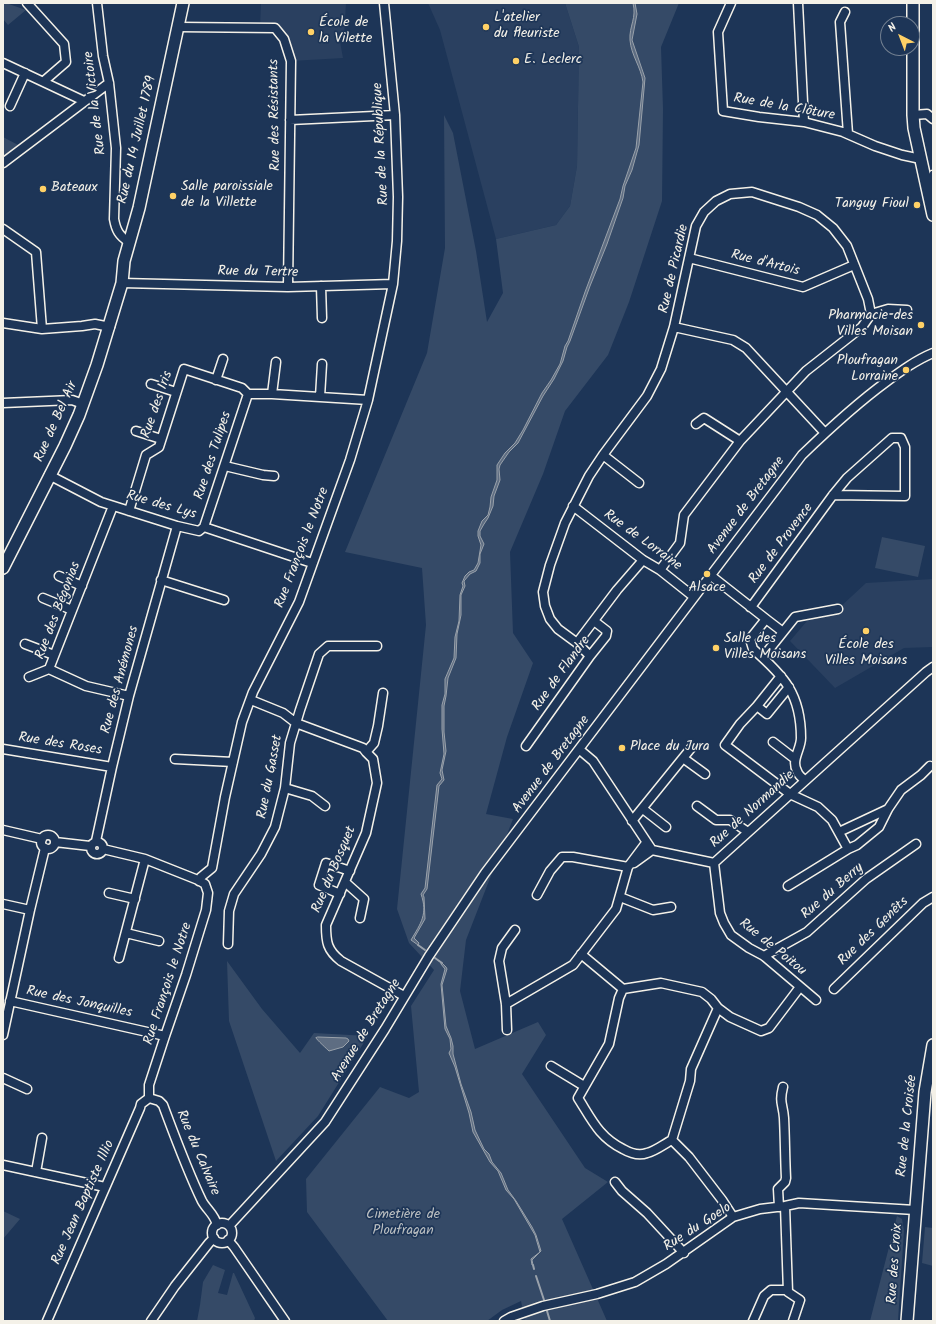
<!DOCTYPE html>
<html>
<head>
<meta charset="utf-8">
<style>
  body { margin:0 }
  #map { position:relative; width:936px; height:1324px; overflow:hidden; background:#1d3557; font-family:Kalam,sans-serif }
  canvas { display:block }
  .frame { position:absolute; inset:0; border:4px solid #f4f1e8; pointer-events:none }
  .north { position:absolute; left:880px; top:16px; width:40px; height:40px; box-sizing:border-box; background:#1d3557; border:1px solid #738091; border-radius:50%; rotate:318deg; font-size:11px; font-weight:700; line-height:16px; text-align:center; color:#f4f1e8 }
  .north::after { content:''; display:block; margin:auto; width:14px; height:18px; background:#ffd166; clip-path:polygon(50% 0,100% 100%,50% 72%,0 100%) }
</style>
</head>
<body>
<div id="map">
<canvas width="936" height="1324"></canvas>
<div class="frame"></div>
<div class="north">N</div>
</div>
<script>
const ctx = document.querySelector('canvas').getContext('2d');
ctx.lineJoin = 'round';
function paint(path, color) {
  ctx.fillStyle = color;
  ctx.fill(path, 'evenodd');
}
function strokePath(path, color, width, dash) {
  ctx.strokeStyle = color;
  ctx.lineWidth = width;
  ctx.lineCap = dash ? 'butt' : 'round';
  ctx.setLineDash(dash || []);
  ctx.stroke(path);
}
function label(font, color, halo, rows, align = 'center') {
  ctx.font = font + ' Kalam,sans-serif';
  ctx.lineWidth = 3.5;
  ctx.setLineDash([]);
  ctx.textBaseline = 'middle';
  ctx.strokeStyle = halo;
  ctx.fillStyle = color;
  for (const [text, x, y, turn = 0] of rows) {
    ctx.save();
    ctx.translate(x, y);
    ctx.rotate((+turn || 0) * Math.PI / 180);
    ctx.textAlign = isNaN(turn) ? turn : align;
    if (halo) ctx.strokeText(text, 0, 0);
    ctx.fillText(text, 0, 0);
    ctx.restore();
  }
}
paint(new Path2D(`
  M261,3H346L344,35L339,36L343,58L291,61L275,29L260,28Z
  M428,3H565L579,47L577,166L570,206L556,225L496,239L440,30Z
  M933,579V647L904,648L835,688L790,641L807,621L838,609L866,583Z`), '#2a4060');
paint(new Path2D(`
  M3,3H6L26,10L8,25L3,19Z
  M565,3H679L661,47L663,109L662,201L629,302L608,355L565,411L543,474L510,552L513,633L533,663L507,737L486,814L513,819L466,940L460,991L475,1049L538,1022L546,1035L522,1074L585,1168L608,1182L562,1219L607,1321H525L521,1301L502,1310L487,1321H388L307,1212L306,1179L380,1087L409,1098L419,1092L411,1006L434,970L409,943L397,909L426,625L422,568L345,552L427,353L445,248L444,115L453,133L476,251L487,322L503,293L496,239L556,225L570,206L577,166L579,47Z
  M3,137L20,146L3,157Z
  M882,537L925,546L918,577L875,568Z
  M227,961L262,1009L300,1053L314,1033L368,1036L318,1116L276,1161L229,1021Z
  M3,1211L20,1219L3,1239Z
  M897,1216L902,1219L904,1231L898,1321H870Z
  M925,1227L933,1228V1266L922,1263Z
  M213,1265L225,1270L218,1293L227,1295L233,1273H234L255,1318L254,1321H197L200,1305L203,1282Z`), '#354a67');
const water = new Path2D(`
  M633,3H635L637,14L632,40L645,78L639,145L632,170L625,186L623,198L607,244L590,286L570,341L567,347L563,361L554,379L543,396L518,443L509,452L500,465L499,469L500,480L494,496L493,506L488,518L484,524L480,531V536L484,544L480,554V563L476,571L470,574L464,581L465,586L461,595V615L457,634L456,658L448,678L446,696L444,706V732L446,751L442,770L444,780L439,786L427,889L423,895L424,897L425,919L414,938L419,943L418,945L411,940C421,923 428,914 421,894L425,888L437,785L442,779L440,773L444,754L442,729V705L445,694V679L454,658L455,637L459,621L460,595L463,586L462,583L465,576L469,572L474,570L478,563L481,545L478,536V531L482,521L488,515L490,507L491,497L497,480V465L505,453L515,443L523,430L542,393L551,380L560,364L565,346L568,341L585,292L620,199L623,186L636,148L643,82C641,67 631,55 630,40C629,26 637,18 633,3Z
  M442,963L446,967L447,969L442,985L446,1026L451,1038L453,1046V1054L461,1084L471,1112L475,1130L484,1149L489,1154L492,1162L501,1173L508,1190L516,1201L532,1227L536,1235L541,1251L532,1260L533,1265H532L531,1259L540,1252L535,1235L514,1199L506,1190L498,1171L490,1162L473,1132L469,1113L455,1067L449,1053L451,1049L450,1039L445,1029L441,984L445,969L441,964Z
  M318,1037L346,1038L348,1039L349,1041L343,1047L329,1051C327,1049 317,1040 316,1038Z`);
paint(water, '#5e6d82');
strokePath(water, '#9aa2ab', 1);
strokePath(new Path2D(`
  M418,945L425,950
  M435,958L442,963
  M533,1265L534,1269
  M536,1276L544,1300
  M547,1311L550,1321`), '#9aa2ab', 2);
const minor = new Path2D(`
  M27,3L64,44L66,62L44,81
  M97,3L103,56L109,83L116,148L114,219C116,230 119,236 129,242
  M731,3L718,32L723,111L759,117L804,122L843,132L875,146L902,155L921,159
  M798,3L804,122
  M845,12L840,22L848,134
  M179,27L275,28L284,39L291,61L288,287
  M3,63L84,101
  M10,106L25,73
  M913,115L927,114L933,119
  M290,120L395,115
  M3,163L109,83
  M927,187L933,175
  M3,229L36,252L42,329
  M689,258L803,287L854,265
  M122,283L288,287L393,284
  M321,286L322,318
  M871,314L888,309L907,310
  M3,323L42,329L82,326L95,324L110,327
  M674,327L733,340L746,348L825,433
  M216,380L223,359
  M151,384L176,392
  M272,394L276,362
  M320,397L322,364
  M3,403L72,400L83,404
  M696,424L704,418L740,441
  M136,431L161,439
  M603,455L639,483
  M225,466L263,475L274,476
  M49,475L101,502L177,526L199,531L204,527
  M113,506L49,669L86,686L129,696
  M573,506L643,560L660,570L694,597
  M129,511L146,455L159,447L184,369L242,388L248,394H272L368,400
  M204,527L248,394
  M204,527L312,563
  M710,575L766,619L750,639L753,649C784,676 801,694 801,738C801,749 791,760 797,771C798,774 802,778 805,780
  M59,576L82,586
  M161,580L224,600
  M43,598L72,610
  M750,607L754,603L833,495L847,478L892,438H901L905,447V496L833,495
  M766,619L783,632
  M577,643L617,590L643,560
  M25,644L54,655
  M590,656L577,643L558,629L550,619L545,606L543,592L550,565L565,523L589,476L603,455L647,396L661,369L674,327L696,226L704,212L716,201L730,194L752,192L799,207L817,215L833,228L847,246L868,299L871,314L862,327L806,371L740,441L684,515L680,543L660,570
  M763,657L795,617L838,609
  M781,676L757,706L767,714L789,687
  M29,677L49,669
  M383,693L378,726L374,743L366,752L373,759L377,783L366,833L326,925C326,942 327,950 341,961L404,996
  M251,700L283,713L296,723L363,748L366,752
  M757,706L740,724L725,745L790,794L818,807L832,820L848,849L788,886
  M773,742L795,759
  M526,746L590,656L606,636L607,631L594,621
  M3,749L112,767
  M580,750L593,761L652,850L714,863L926,672L933,667
  M683,758L692,747
  M175,759L233,762
  M285,788L312,796L325,806
  M697,806L716,820H730L748,832
  M643,809L666,827
  M632,821L683,758L705,774
  M3,830L42,839
  M839,832L888,809
  M41 842a7 7 0 1 1 14 0a7 7 0 1 1-14 0Z
  M96,841L112,767L129,696L177,526
  M91 848a6 6 0 1 1 12 0a6 6 0 1 1-12 0Z
  M55,842L90,846
  M103,849L145,859L198,880L205,884L208,893L206,910L186,975L165,1036L149,1085V1098
  M848,849L857,845L879,827L888,809L901,790L921,775L930,766
  M634,863L652,850
  M714,863L720,913L724,923L731,935L749,948L764,956L816,1000
  M199,881L201,877L212,868L225,797L242,722L253,692L299,602L350,460L368,400L393,284L397,241L398,197L395,115L384,3
  M345,882L364,899L360,918
  M109,893L135,899
  M340,894L319,885L326,863L350,871
  M537,895L550,871L562,857H573L628,867
  M620,897L653,910L671,907
  M3,904L30,910
  M126,933L159,941
  M228,944L229,911L234,894L261,854L275,827L285,788L290,743L300,710L319,654L328,646H377
  M581,954L623,989L661,983L702,992L711,999L718,1008L730,1017L761,1031L769,1028L800,987
  M764,956L807,932L866,879L916,844
  M119,958L145,859
  M623,989L619,998L609,1044L578,1098C592,1120 599,1137 623,1149C630,1153 639,1156 647,1153C656,1151 664,1144 672,1140L689,1157L722,1200L733,1217
  M834,989L923,903L933,897
  M10,1001L165,1036
  M506,1004L573,965L616,909L628,867L646,843
  M507,1030L506,1004L499,961L502,948L515,930
  M3,1035L30,910L45,848
  M551,1066L584,1086
  M3,1078L27,1089
  M149,1098L159,1101L163,1105C175,1137 187,1170 202,1201C207,1210 215,1215 217,1225
  M672,1140L690,1081L691,1069L718,1008
  M3,1165L105,1187
  M36,1172L42,1138
  M615,1182L622,1191L647,1213L684,1253
  M785,1206L788,1292L800,1300L793,1321
  M779,1207L778,1189L785,1182L786,1178C785,1158 785,1138 784,1118C783,1104 779,1103 783,1087
  M212 1233a10 10 0 1 1 20 0a10 10 0 1 1-20 0Z
  M229,1226L325,1122L385,1029L429,956L485,873L802,455C829,429 856,404 886,382C901,371 916,360 933,353
  M228,1240L234,1247L285,1321
  M47,1321L140,1108L141,1104L149,1098
  M151,1321L175,1286L209,1243L214,1238
  M504,1321L511,1317L543,1306L597,1294L635,1282L666,1264L733,1217L760,1209L785,1206L799,1203L915,1210
  M753,1321L764,1296L771,1290H788`);
const major = new Path2D(`
  M913,3V115L914,128L933,215
  M3,568L65,446L79,415L97,365L122,283L124,261L139,208L183,3
  M907,1321L925,1092L933,1045`);
strokePath(minor, '#f4f1e8', 11);
strokePath(major, '#f4f1e8', 14);
strokePath(minor, '#1d3557', 8);
strokePath(major, '#1d3557', 11);
for (const [x, y, r, color] of [
  [486,27,4,"#ffd166"],
  [311,32,4,"#ffd166"],
  [516,61,4,"#ffd166"],
  [43,189,4,"#ffd166"],
  [173,196,4,"#ffd166"],
  [917,205,4,"#ffd166"],
  [921,325,4,"#ffd166"],
  [906,370,4,"#ffd166"],
  [707,574,4,"#ffd166"],
  [866,631,4,"#ffd166"],
  [716,648,4,"#ffd166"],
  [622,748,4,"#ffd166"]
]) {
  const dot = new Path2D();
  dot.arc(x, y, r, 0, 2 * Math.PI);
  ctx.fillStyle = color;
  ctx.fill(dot);
  strokePath(dot, '#1d3557', 1.5);
}
label('14px', '#f4f1e8', '#1d3557', [
  ["L'atelier",494,19],
  ["du fleuriste",494,35],
  ["École de",319,24],
  ["la Vilette",319,40],
  ["E. Leclerc",524,61],
  ["Salle paroissiale",181,188],
  ["de la Villette",181,204],
  ["Bateaux",51,189],
  ["Tanguy Fioul",909,205,"right"],
  ["Pharmacie des",913,317,"right"],
  ["Villes Moisan",913,333,"right"],
  ["Ploufragan",898,362,"right"],
  ["Lorraine",898,378,"right"],
  ["Alsace",707,589,"center"],
  ["Salle des",724,640],
  ["Villes Moisans",724,656],
  ["École des",866,646,"center"],
  ["Villes Moisans",866,662,"center"],
  ["Place du Jura",630,748]
], 'left');
label('14px', '#f4f1e8', '#1d3557', [
  ["Rue de la Victoire",96,103,-97],
  ["Rue de la Clôture",784,108,10],
  ["Rue des Résistants",276,115,-91],
  ["Rue du 14 Juillet 1789",138,140,-77],
  ["Rue de la République",382,144,-93],
  ["Rue d'Artois",765,264,14],
  ["Rue de Picardie",675,269,-77],
  ["Rue du Tertre",258,273,1],
  ["Rue des Iris",158,405,-71],
  ["Rue de Bel Air",57,422,-66],
  ["Rue des Tulipes",214,456,-72],
  ["Rue des Lys",161,506,16],
  ["Avenue de Bretagne",747,506,-53],
  ["Rue de Lorraine",642,541,36],
  ["Rue de Provence",782,544,-53],
  ["Rue François le Notre",303,548,-69],
  ["Rue des Bégonias",59,611,-69],
  ["Rue de Flandre",562,674,-54],
  ["Rue des Anémones",121,680,-75],
  ["Rue des Roses",60,745,9],
  ["Avenue de Bretagne",552,765,-53],
  ["Rue du Gasset",271,777,-79],
  ["Rue de Normandie",753,810,-42],
  ["Rue du Bosquet",335,870,-67],
  ["Rue du Berry",833,892,-41],
  ["Rue des Genêts",874,932,-44],
  ["Rue de Poitou",772,948,39],
  ["Rue François le Notre",169,984,-72],
  ["Rue des Jonquilles",79,1003,12],
  ["Avenue de Bretagne",367,1031,-58],
  ["Rue de la Croisée",908,1126,-84],
  ["Rue du Calvaire",197,1153,67],
  ["Rue Jean Baptiste Illio",84,1203,-66],
  ["Rue du Goelo",698,1228,-33],
  ["Rue des Croix",896,1264,-86]
]);
label('14px', '#bbbfc1', '#1d3557', [
  ["Cimetière de",403,1216],
  ["Ploufragan",403,1232]
]);
</script>
</body>
</html>
